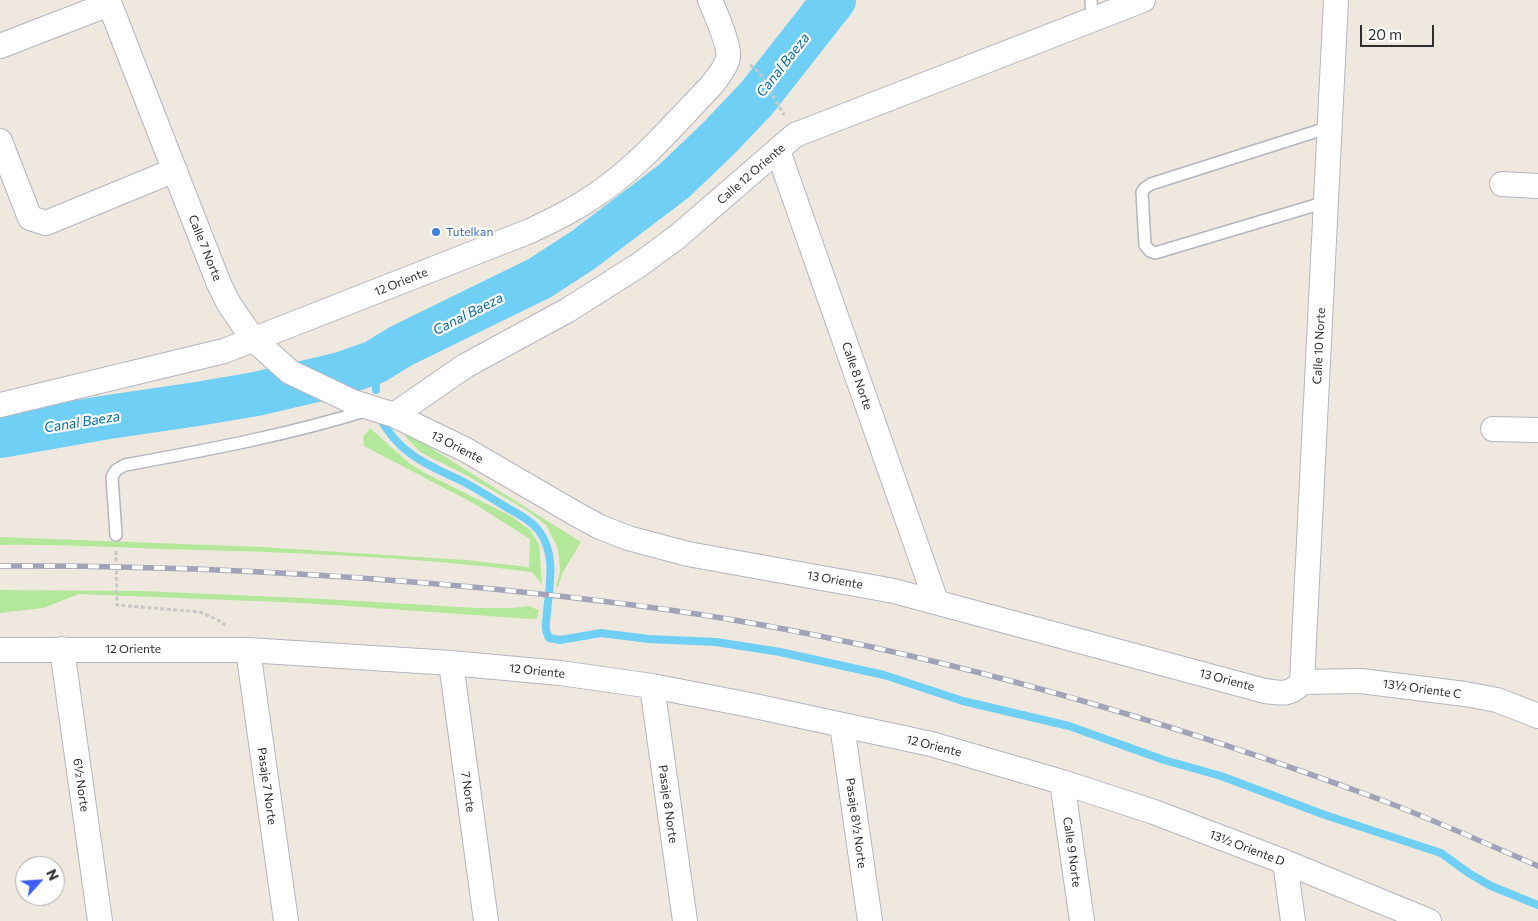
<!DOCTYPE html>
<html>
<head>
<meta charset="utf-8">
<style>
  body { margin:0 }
  #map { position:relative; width:1538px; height:921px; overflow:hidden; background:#efe8df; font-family:Commissioner,sans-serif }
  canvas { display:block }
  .north { position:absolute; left:15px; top:856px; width:50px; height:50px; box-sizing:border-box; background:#fff; border:1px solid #ababab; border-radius:50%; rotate:64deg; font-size:14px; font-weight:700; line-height:20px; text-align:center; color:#2d2d2d }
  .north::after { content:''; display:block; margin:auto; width:18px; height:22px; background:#3c5eff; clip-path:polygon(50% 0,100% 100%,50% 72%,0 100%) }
  .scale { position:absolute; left:1360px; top:25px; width:74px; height:22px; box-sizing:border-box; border:2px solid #2d2d2d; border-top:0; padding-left:6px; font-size:15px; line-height:18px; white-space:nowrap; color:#2d2d2d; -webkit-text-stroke:4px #fff; paint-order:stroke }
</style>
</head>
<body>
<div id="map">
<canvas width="1538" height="921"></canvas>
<div class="north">N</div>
<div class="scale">20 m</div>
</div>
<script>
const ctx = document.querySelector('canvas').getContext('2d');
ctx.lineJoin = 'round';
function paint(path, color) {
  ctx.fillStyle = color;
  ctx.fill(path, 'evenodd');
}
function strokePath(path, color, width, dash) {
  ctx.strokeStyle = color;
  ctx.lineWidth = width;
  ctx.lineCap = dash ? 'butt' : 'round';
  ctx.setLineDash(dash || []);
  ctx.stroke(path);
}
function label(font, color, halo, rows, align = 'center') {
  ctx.font = font + ' Commissioner,sans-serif';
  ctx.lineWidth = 4.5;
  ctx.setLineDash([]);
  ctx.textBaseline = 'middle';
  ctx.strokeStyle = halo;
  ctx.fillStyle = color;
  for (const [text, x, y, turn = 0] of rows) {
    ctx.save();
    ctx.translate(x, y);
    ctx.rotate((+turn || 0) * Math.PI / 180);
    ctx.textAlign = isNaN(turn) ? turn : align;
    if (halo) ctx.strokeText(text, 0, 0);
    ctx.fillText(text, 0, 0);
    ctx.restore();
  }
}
paint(new Path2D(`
  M396,426L581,542L563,572L558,587H556L560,572L559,557L557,546L546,525L531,513L466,475L420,452Z
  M370,428L409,463L425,473L511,516L530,530L539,544L542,585L532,572C409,556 286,552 162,549C108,547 54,544 0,545V537L261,547L465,560L529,567L530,539L473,503L364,446L363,437Z
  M0,590L141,591L325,599L476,608H513L528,606L539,610L537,618L531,619L304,603L79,594L43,608L0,613Z`), '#b3e79a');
strokePath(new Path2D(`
  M375,362L376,390
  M379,416C397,452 425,464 460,480C476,488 491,498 506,507C518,514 531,520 539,531C557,555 549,586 547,613C546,622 544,630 549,638L560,640L601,633L649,639L716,642L780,652L884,675L963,701L1069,726L1164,760L1221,776L1325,815L1441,853L1470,874L1491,886L1538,905`), '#6fcff4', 8);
strokePath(new Path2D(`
  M0,436L102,418L197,404L256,394L341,374L375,362L401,346L540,278L583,250L674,181L718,139L757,98L834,0`), '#6fcff4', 44);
const service = new Path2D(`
  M1091,0L1092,20
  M1326,202L1155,253L1150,251L1145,245L1142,192L1145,188L1151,184L1330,127
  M116,535L112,477L116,470L125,465C207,450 288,435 368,410`);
const minor = new Path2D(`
  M108,0L219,284L229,304L253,339L290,372L353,402L394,415L466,450L576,514L600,527L628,538L688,554L894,591L1265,691C1281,693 1290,696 1302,682L1336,0
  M0,46L109,4
  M0,141L30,218L46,223L175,170
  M778,151L936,601
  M1502,184L1538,186
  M0,405L224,351L530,231C553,220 576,209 597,194C639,166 674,124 709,88C715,81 727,66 728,57C730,46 715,12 710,0
  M394,415L465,366L568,310L639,265L677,237L795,135L1143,0
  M1493,429L1538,430
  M62,649L100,921
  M0,650H248L451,663L560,673L652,686L750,705L931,744L1062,782L1154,812L1285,862L1429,921
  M248,650L286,921
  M451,663L486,921
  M1302,682L1361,681L1465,694L1497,700L1538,716
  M652,686L685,921
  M842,725L870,921
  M1062,782L1082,921
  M1285,862L1293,921`);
strokePath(service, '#b3b5c1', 14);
strokePath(minor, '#b3b5c1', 26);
strokePath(new Path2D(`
  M750,65L759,72L784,115
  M116,551L117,605L200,612L218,620L225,625`), '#c8c8c8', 3, [4, 2.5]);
strokePath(service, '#fff', 11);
strokePath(minor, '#fff', 24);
const rail = new Path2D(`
  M0,566C162,565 323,573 483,588C573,597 662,607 751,623C966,661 1180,725 1384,801C1436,821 1487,844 1538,866`);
strokePath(rail, '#a1a4b8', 5.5);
strokePath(rail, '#fff', 4, [11]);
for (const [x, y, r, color] of [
  [436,232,5,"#3f7fe0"]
]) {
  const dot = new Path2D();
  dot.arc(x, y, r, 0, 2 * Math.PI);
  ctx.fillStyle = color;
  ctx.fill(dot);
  strokePath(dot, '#fff', 2);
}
label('12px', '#2d2d2d', '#fff', [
  ["Calle 12 Oriente",751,174,-41],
  ["Calle 7 Norte",205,248,68],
  ["12 Oriente",401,282,-22],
  ["Calle 10 Norte",1319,346,-87],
  ["Calle 8 Norte",857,376,71],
  ["13 Oriente",457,447,27],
  ["13 Oriente",835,580,10],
  ["12 Oriente",133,649],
  ["12 Oriente",537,671,6],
  ["13 Oriente",1227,680,15],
  ["13½ Oriente C",1422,689,8],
  ["12 Oriente",934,746,14],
  ["6½ Norte",81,785,82],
  ["Pasaje 7 Norte",267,786,82],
  ["7 Norte",468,792,82],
  ["Pasaje 8 Norte",668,804,82],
  ["Pasaje 8½ Norte",856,823,82],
  ["13½ Oriente D",1247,848,21],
  ["Calle 9 Norte",1072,852,82]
]);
label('12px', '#366cbe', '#fff', [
  ["Tutelkan",446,232]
], 'left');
label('italic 14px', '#086ea6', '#fff', [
  ["Canal Baeza",783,65,-52],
  ["Canal Baeza",468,314,-27],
  ["Canal Baeza",82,422,-9]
]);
</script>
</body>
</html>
